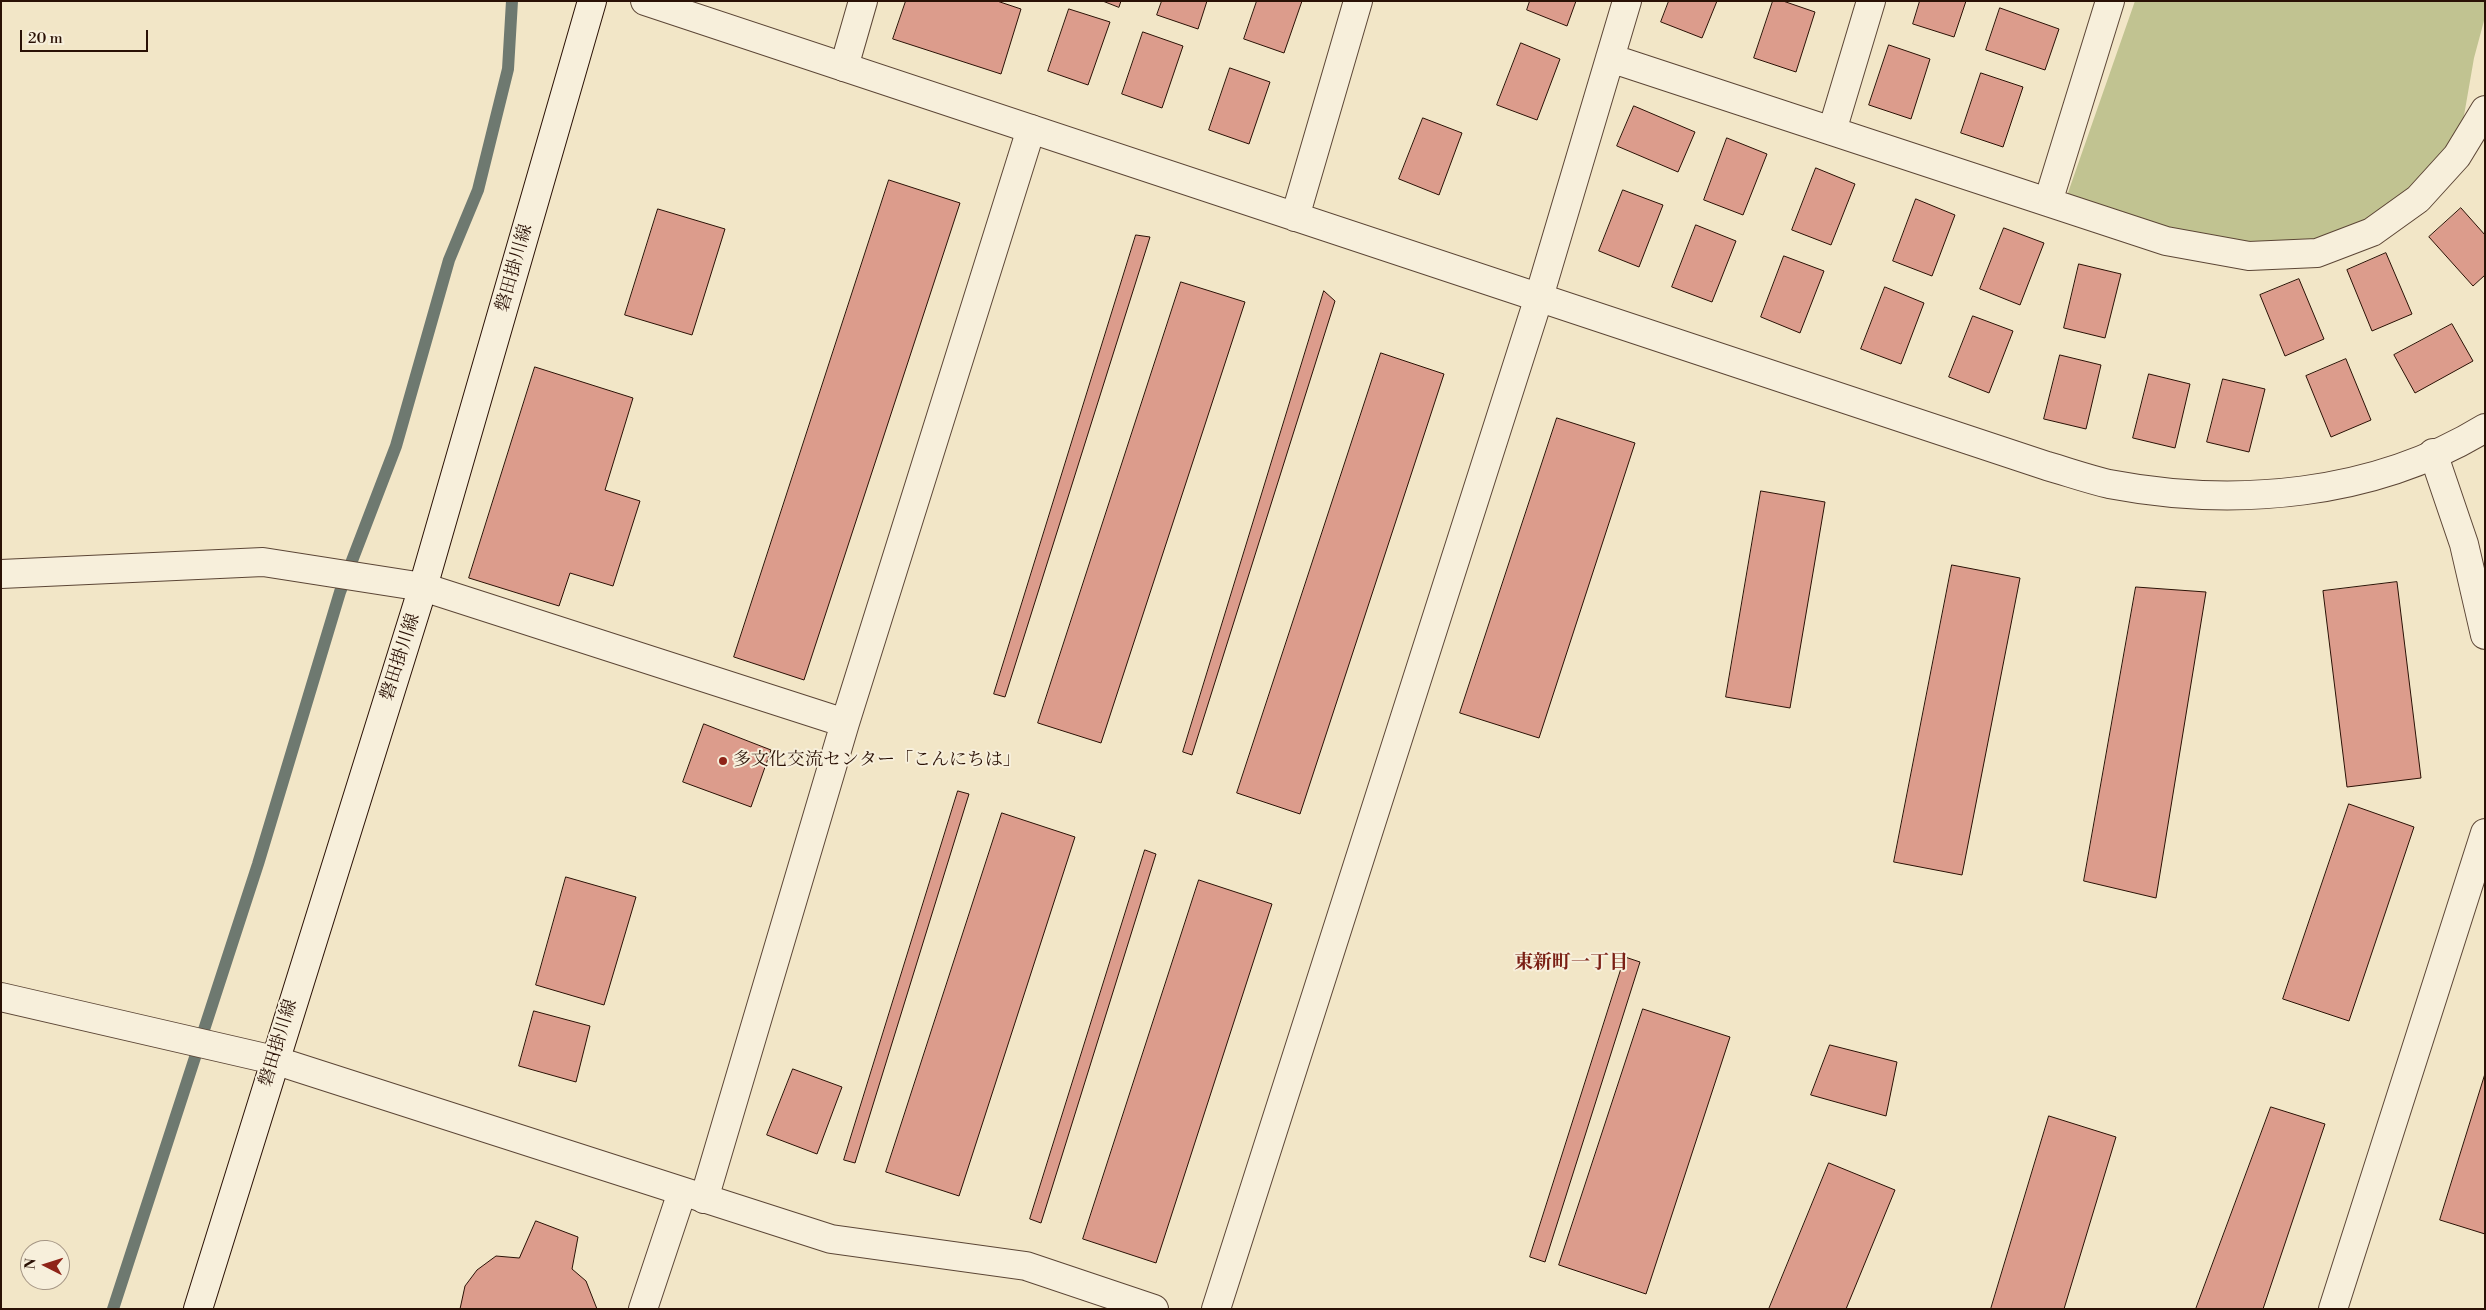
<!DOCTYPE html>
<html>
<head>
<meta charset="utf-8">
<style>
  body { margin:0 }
  #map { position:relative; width:2486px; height:1310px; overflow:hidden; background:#f2e6c7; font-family:"Libre Bodoni",serif }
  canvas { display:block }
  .frame { position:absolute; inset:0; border:2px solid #2a1105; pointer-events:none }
  .north { position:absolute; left:20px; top:1240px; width:50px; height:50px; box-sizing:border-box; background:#f7efdb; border:1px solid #a59685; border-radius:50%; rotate:275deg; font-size:14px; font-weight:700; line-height:20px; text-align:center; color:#2a1105 }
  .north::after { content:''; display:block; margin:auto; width:18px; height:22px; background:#8f2418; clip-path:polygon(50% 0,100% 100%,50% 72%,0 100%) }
  .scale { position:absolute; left:20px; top:30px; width:128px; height:22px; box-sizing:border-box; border:2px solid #2a1105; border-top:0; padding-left:6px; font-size:15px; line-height:18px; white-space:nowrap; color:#2a1105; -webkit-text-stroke:4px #f7efdb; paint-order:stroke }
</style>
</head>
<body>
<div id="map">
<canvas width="2486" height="1310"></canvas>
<div class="frame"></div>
<div class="north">N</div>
<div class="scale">20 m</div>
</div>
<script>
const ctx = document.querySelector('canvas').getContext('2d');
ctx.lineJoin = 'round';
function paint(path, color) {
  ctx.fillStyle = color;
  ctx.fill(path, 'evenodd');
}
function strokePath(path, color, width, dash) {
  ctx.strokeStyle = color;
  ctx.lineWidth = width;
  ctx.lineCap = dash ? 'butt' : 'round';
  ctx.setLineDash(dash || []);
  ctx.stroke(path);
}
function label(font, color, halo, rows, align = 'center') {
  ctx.font = font + ' "Libre Bodoni","Noto Serif JP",serif';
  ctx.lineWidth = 4;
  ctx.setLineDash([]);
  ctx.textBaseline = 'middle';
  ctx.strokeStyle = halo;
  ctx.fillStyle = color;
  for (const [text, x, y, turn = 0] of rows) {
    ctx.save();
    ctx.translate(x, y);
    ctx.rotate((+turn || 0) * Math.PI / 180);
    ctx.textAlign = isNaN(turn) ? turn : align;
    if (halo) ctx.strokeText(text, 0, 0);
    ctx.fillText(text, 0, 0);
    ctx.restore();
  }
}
paint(new Path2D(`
  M2135,1H2485V17L2474,58L2457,156L2345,242L2258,256L2063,207Z`), '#c1c391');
strokePath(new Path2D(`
  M113,1309L258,864L340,592L396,446L449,260L478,190L508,69L512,1`), '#6e7970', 12);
const building = new Path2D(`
  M906,1H997L1021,9L1001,74L893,39Z
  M1103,1H1121L1119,7Z
  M1162,1H1207L1198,29L1157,15Z
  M1257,1H1302L1284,53L1244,39Z
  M1530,1H1576L1567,26L1527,10Z
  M1669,1H1717L1702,38L1661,22Z
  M1773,1H1783L1815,12L1796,72L1754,58Z
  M1920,1H1966L1954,37L1913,24Z
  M2000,8L2059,29L2045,70L1986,50Z
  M1069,9L1110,22L1088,85L1048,71Z
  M1143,32L1183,46L1162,108L1122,94Z
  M1521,43L1560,59L1537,120L1497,105Z
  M1889,45L1930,59L1911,119L1869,105Z
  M1230,68L1270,82L1249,144L1209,130Z
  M1981,73L2023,87L2003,147L1961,133Z
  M1634,106L1695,132L1678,172L1617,146Z
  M1423,118L1462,133L1439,195L1399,179Z
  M1727,138L1767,154L1743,215L1704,200Z
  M1816,168L1855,184L1831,245L1792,230Z
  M889,180L960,203L804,680L734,657Z
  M1623,190L1663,205L1639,267L1599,251Z
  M1916,199L1955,215L1932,276L1893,261Z
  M2461,208L2485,235V275L2473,286L2429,237Z
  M658,209L725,229L692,335L625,315Z
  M1696,225L1736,241L1712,302L1672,287Z
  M2004,228L2044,243L2020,305L1980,289Z
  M1136,235L1150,237L1005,697L994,694Z
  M2386,253L2412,314L2372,331L2347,270Z
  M1784,256L1824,271L1800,333L1761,317Z
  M2079,264L2121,274L2105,338L2064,328Z
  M2299,279L2324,339L2285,356L2260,295Z
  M1181,282L1245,302L1101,743L1038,723Z
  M1885,287L1924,303L1901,364L1861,349Z
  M1324,291L1335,301L1192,755L1183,752Z
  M1973,316L2013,331L1989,393L1949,377Z
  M2452,324L2473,361L2415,393L2394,355Z
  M1381,353L1444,374L1300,814L1237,793Z
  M2060,355L2101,365L2086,429L2044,419Z
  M2346,359L2371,420L2331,437L2306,376Z
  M535,367L633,398L605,490L640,501L613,586L570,573L559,606L469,578Z
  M2149,374L2190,384L2175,448L2133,438Z
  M2223,379L2265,389L2249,452L2207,442Z
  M1557,418L1635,443L1539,738L1460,713Z
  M1761,491L1825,502L1790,708L1726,697Z
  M1952,565L2020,578L1962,875L1894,862Z
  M2397,582L2421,778L2347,787L2323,591Z
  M2136,587L2206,592L2156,898L2084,881Z
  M704,724L771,750L751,807L683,782Z
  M958,791L969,794L855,1163L844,1160Z
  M2349,804L2414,827L2349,1021L2283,999Z
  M1002,813L1075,837L959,1196L886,1172Z
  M1145,850L1156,854L1041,1223L1030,1219Z
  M566,877L636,897L604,1005L536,985Z
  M1199,880L1272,904L1156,1263L1083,1239Z
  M1625,957L1640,962L1545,1262L1530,1257Z
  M1643,1009L1730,1037L1646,1294L1559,1265Z
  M534,1011L590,1026L576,1082L519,1066Z
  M1830,1045L1897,1062L1886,1116L1811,1095Z
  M793,1069L842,1087L817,1154L767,1135Z
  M2485,1074V1234L2440,1220Z
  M2271,1107L2325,1124L2263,1309H2196Z
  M2049,1116L2116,1137L2064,1309H1991Z
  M1829,1163L1895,1190L1846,1309H1769Z
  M536,1221L578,1237L572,1269L586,1281L597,1309H460L465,1286L477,1270L496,1256L519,1258Z`);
paint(building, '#dc9c8c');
strokePath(building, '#2a1105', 1);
const minor = new Path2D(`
  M1610,58L2166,241L2249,256L2317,253L2372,232L2418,199L2457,156L2485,110
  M844,67L863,1
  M1832,131L1871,1
  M2048,202L2110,1
  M2433,453L2464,544L2485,635
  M423,587L845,723
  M704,1199L845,723L1031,129
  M643,1309L682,1192
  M1216,1309L1539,297L1627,1
  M2333,1309L2485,833`);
const tertiary = new Path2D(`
  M645,1L2047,466C2068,472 2088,479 2109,484C2235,508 2374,496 2485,428
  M1295,217L1358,1
  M1,574L263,562L423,587
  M1,997L274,1060L831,1239L1026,1266L1154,1309`);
const secondary = new Path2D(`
  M198,1309L423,587L592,1`);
strokePath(minor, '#5c4636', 30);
strokePath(tertiary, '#5c4636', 30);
strokePath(secondary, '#2a1105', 30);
strokePath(minor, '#f7efdb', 28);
strokePath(tertiary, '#f7efdb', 28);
strokePath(secondary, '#f7efdb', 28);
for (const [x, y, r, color] of [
  [723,761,5,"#8f2418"]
]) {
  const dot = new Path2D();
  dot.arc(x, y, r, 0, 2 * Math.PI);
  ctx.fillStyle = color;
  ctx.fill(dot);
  strokePath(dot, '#f7efdb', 2);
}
label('18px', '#2a1105', '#f7efdb', [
  ["磐田掛川線",515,268,-74],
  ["磐田掛川線",401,657,-72],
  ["磐田掛川線",279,1043,-73]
]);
label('18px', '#2a1105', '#f7efdb', [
  ["多文化交流センター「こんにちは」",733,761]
], 'left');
label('bold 19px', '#7a1f14', '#f7efdb', [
  ["東新町一丁目",1571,963]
]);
</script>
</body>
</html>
